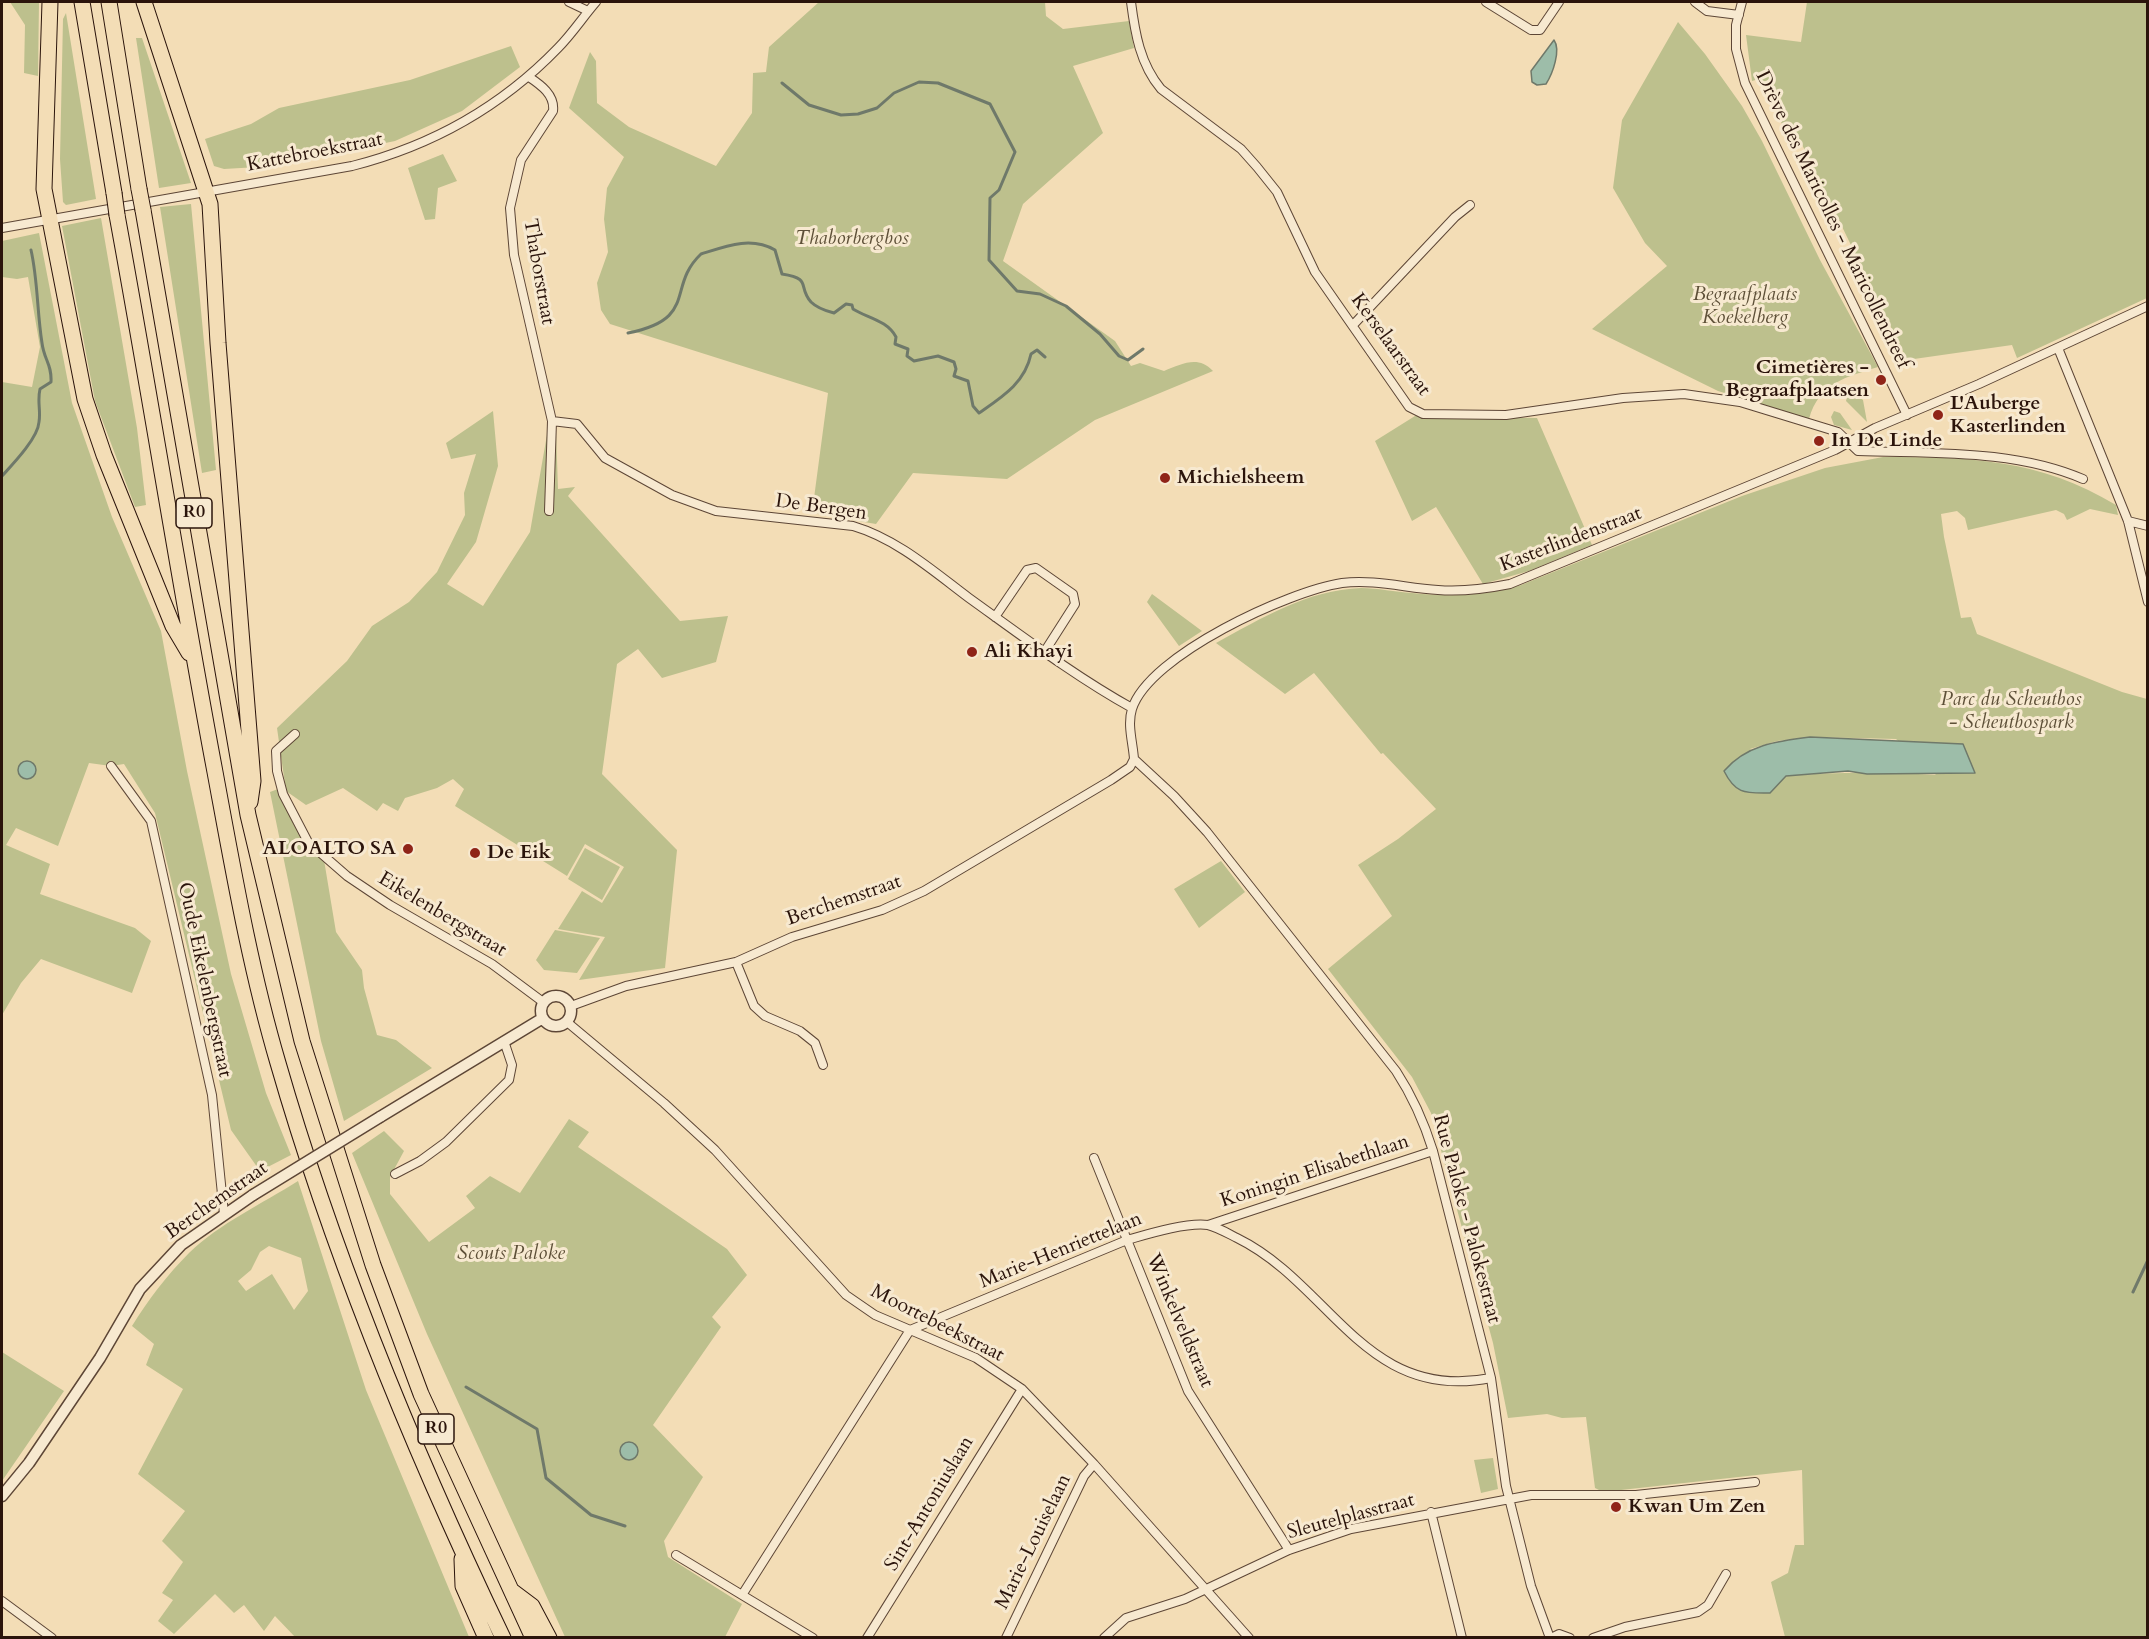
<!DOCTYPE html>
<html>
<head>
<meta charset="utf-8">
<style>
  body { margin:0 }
  #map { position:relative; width:2149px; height:1639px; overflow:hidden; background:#f3ddb6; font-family:Cardo,serif }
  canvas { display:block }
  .frame { position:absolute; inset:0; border:3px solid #2b140b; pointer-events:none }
</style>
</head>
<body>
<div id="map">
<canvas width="2149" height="1639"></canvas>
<div class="frame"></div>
</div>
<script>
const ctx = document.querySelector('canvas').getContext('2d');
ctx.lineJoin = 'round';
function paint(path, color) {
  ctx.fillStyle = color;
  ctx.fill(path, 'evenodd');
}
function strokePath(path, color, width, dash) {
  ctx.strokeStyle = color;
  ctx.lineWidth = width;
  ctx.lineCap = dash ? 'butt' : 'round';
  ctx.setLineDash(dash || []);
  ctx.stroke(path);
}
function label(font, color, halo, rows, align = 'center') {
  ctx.font = font + ' Cardo,serif';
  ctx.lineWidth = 6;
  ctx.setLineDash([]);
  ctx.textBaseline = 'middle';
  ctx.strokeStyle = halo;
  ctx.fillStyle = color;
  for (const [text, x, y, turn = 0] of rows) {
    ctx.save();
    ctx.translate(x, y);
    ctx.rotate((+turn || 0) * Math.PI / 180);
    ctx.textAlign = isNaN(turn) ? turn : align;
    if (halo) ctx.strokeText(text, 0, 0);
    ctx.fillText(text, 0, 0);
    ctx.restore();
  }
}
paint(new Path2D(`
  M10,2H39L38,76L24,73L25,25Z
  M819,2H1045L1046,16L1063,29L1129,21L1134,48L1073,66L1103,133L1023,204L1003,261L1115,341L1131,366L1140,363L1164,371C1182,364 1198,355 1213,371L1095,420L1007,479L913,473L876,524L812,513L828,393L610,324L601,310L597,283L608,252L604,219L607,188L624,157L569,108L590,52L596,61L597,103L629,127L716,166L752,113L753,73L766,72L769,47Z
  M1807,2H2147V298L2017,358L2012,345L1907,360L1791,122L1783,126L1759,79L1752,81L1746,35L1801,42Z
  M66,13L96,199L66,205L63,202L60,159L63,19Z
  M1678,22L1705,54L1742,106L1762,141L1820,260L1878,367C1846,377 1819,383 1809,419L1718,391L1592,329L1667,266L1645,243L1613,188L1622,120Z
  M136,38H142L191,183L159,188Z
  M511,46L520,67L462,111L395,141L275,166L224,169L214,166L205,139L251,124L279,108L410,80Z
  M443,154L457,181L438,188L435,219L425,220L408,168Z
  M191,204L216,470L202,473L160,207Z
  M101,218L137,428L146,505L135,507L95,401L62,226Z
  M39,233L72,403L112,517L161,631L187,771L231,974L266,1093L291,1155L260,1171L231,1130L155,813L124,764L111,766L89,763L58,846L16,828L6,845L50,864L40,894L135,928L151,941L132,993L41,959L21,983L2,1015V382L32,387L40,347L28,277L17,279L2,277V241Z
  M1857,394L1863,400L1867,422L1846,401L1847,397Z
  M493,411L498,466L476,542L447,584L483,606L530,532L548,429L556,430L558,489L575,487L568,496L680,621L728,616L716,662L662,678L638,649L617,664L602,774L677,850L665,968L579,980L605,937L558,929L582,891L602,903L624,867L585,844L567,876L455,806L464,789L453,779L437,788L405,798L398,811L383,803L377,811L343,788L306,805L286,791L277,728L347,661L372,626L409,602L437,572L465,515L464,493L476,454L451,459L446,443Z
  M1834,411L1840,413L1852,430L1834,425L1831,417Z
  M1415,416L1537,418L1592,545L1529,571L1483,584L1436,507L1412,521L1375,441Z
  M1883,457C1970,457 2040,459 2116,505L2118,515L2090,509L2067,520L2064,514L2056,510L1968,530L1965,518L1957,511L1941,514L1944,537L1961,618L1971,617L1977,634L2122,692L2147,699V1637H1785L1771,1582L1788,1573L1795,1545H1804L1802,1470L1603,1492L1595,1488L1586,1417L1562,1418L1547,1414L1508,1418L1493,1343L1431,1113L1412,1077L1328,969L1392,916L1358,865L1398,839L1436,809L1383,753L1381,754L1314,673L1285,694L1216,643C1262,618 1307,590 1361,588C1378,588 1395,592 1412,593C1450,597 1484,596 1521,585L1742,496L1825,468ZM1810,737L1896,739L1936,775C1885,772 1836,772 1785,776L1750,749L1777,741Z
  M1152,594L1202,631L1179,646L1147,602Z
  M278,789L324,860L336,932L362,970L364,988L377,1035L396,1040L432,1068L344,1121L321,1041L270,792Z
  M585,848L620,867L602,900L568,879Z
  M1221,861L1245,892L1199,928L1174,889Z
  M555,930L600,938L577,973L544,970L536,960Z
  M569,1119L589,1132L578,1147L727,1249L747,1275L712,1317L721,1327L653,1425L703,1477L664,1541L668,1557L742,1604L725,1637H565L427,1334L352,1153L384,1131L404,1151L390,1177V1194L429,1242L475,1208L466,1196L490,1176L520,1193Z
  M298,1181L366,1390L469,1637H295L275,1616L264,1631L244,1605L234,1613L215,1594L174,1634L158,1621L173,1600L162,1593L183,1562L162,1541L185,1511L138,1474L183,1389L146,1365L154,1344L132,1326C148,1300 167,1275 189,1253C220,1223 262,1204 298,1181ZM269,1246L301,1258L308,1291L294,1310L272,1274L246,1291L238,1281L251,1270L260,1252Z
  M2,1352L64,1391L2,1481Z
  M1493,1458L1498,1489L1481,1493L1474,1460Z`), '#bdc08d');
const water = new Path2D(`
  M1554,40C1561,50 1553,73 1546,84L1537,85L1532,82L1531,71Z
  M1810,737L1963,744L1975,773L1867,774L1848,771L1786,776L1770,793C1746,793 1736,795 1724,771C1746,745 1777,741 1810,737Z
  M18 770a9 9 0 1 1 18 0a9 9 0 1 1-18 0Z
  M620 1451a9 9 0 1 1 18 0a9 9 0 1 1-18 0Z`);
paint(water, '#9dbda9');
strokePath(water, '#6f796a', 1.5);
strokePath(new Path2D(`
  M782,83L809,105L841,115L858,114L877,108L894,93L919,82L938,83L990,104L1015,152L999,190L990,198L989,260L1017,291L1040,294L1066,306L1100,334L1119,356L1128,360L1143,349
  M628,333C699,319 666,287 701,254C726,246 751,236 775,250L782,274C813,279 797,286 811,302C817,308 826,311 834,313L846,304L852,305L853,309C867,318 887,320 896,337L895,344L908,349L907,356L914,361L938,356L954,362L956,369L954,376L968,381L973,406L979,413C1002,397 1025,383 1031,354L1037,350L1045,357
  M2,476C13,464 38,438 39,422C41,410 37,402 40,389L51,382C52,364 44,360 42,343C37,312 38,281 31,250
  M2133,1292L2148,1260
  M466,1387L537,1429L546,1478L591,1515L625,1526`), '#6f796a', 3);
const minor = new Path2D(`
  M569,2L588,11
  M1131,2C1135,33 1140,64 1161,89L1241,149L1257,167L1277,192L1315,272L1409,407L1423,414L1506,415L1623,398L1684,394L1740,402L1838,432L1858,451C1933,454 2013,449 2083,479
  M1486,2L1531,30H1540L1559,2
  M1695,2L1707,11L1739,15
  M1742,2L1736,25V49L1745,83L1907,415
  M529,77C541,85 555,95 553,111L521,160L510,208L514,255L552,421L549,511
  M2,228L352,166C431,146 501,107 558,48C572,34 583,17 596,2
  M1354,324L1455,217L1470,205
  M2058,348L2128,521L2148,602
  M552,421L577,424L605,458L672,495L716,511L853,526C897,539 933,571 969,598C1022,636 1076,677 1132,708
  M2128,521L2148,526
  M995,617L1027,570L1036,568L1073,594L1075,604L1045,651
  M295,734L276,751L277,771L283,794L308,842L347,876L390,905L492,964L543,1002
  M1134,759C1133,743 1127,725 1132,709C1149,655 1289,591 1342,583C1374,579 1406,588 1438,590C1463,592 1485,589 1510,584L1835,450L1875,428L1979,384L2148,306
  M1134,759L1174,796L1207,832L1396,1071C1413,1097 1424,1122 1433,1151L1491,1378L1506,1486L1531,1586L1550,1638
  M111,766L151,821L212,1095L224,1214
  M736,962L754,1006L765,1016L800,1031L815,1043L823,1065
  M571,1006L626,986L736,962L792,937L882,910L924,891L1111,780L1130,767L1134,759
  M567,1022L664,1103L715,1150L846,1295L875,1315L976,1358L1022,1389L1094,1464L1249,1638
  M1094,1158L1188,1391L1289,1550
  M395,1174L420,1161L446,1142L509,1080L512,1065L504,1041
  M1208,1225L1433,1151
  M1431,1512L1462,1638
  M676,1555L813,1638
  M742,1595L910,1330L1127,1240C1148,1234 1187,1222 1208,1225C1217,1227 1229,1234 1237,1238C1331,1284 1365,1403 1491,1378
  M2,1601L52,1638
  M867,1638L1022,1389
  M1006,1638L1084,1476L1094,1464
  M1104,1638L1126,1618L1185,1599L1289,1550L1351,1529L1531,1495H1636L1755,1482
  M1551,1638L1559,1634L1570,1638
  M1593,1638L1625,1627L1698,1612L1708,1605L1726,1574`);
const tertiary = new Path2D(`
  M541 1011a15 15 0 1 1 30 0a15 15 0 1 1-30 0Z
  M380,1117L543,1018
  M2,1496L29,1463L100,1358L140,1289L181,1245L253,1195`);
const motorway = new Path2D(`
  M50,2L44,189L85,399L104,455L173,626L189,653
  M82,2L114,193
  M109,2L139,189
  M144,2L210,204L218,343L253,781L250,802
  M143,210L248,815L302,1041L373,1265L421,1394L533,1638
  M117,215C151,400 180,586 215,772C233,869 250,968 278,1063C335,1261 414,1452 503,1638
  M462,1559L463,1586L486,1638
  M512,1591L532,1606L549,1638`);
strokePath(minor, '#5d4636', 10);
strokePath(tertiary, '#5d4636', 13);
strokePath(motorway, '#2b140b', 17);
strokePath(minor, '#f7e9d0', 8);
strokePath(tertiary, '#f7e9d0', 10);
strokePath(motorway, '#f3ddb6', 15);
const tertiaryBridge = new Path2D(`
  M253,1195L380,1117`);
const motorwayBridge = new Path2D(`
  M139,189L143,210
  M114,193L117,215`);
strokePath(tertiaryBridge, '#5d4636', 13, []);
strokePath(motorwayBridge, '#2b140b', 17, []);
strokePath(tertiaryBridge, '#f7e9d0', 10);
strokePath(motorwayBridge, '#f3ddb6', 15);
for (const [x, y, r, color] of [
  [1881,380,6,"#8f2418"],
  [1938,415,6,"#8f2418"],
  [1819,441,6,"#8f2418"],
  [1165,478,6,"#8f2418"],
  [972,652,6,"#8f2418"],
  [408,849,6,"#8f2418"],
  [475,853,6,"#8f2418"],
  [1616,1507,6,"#8f2418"]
]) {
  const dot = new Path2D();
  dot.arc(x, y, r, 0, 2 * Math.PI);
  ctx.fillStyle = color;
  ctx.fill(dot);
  strokePath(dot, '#f7e9d0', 2);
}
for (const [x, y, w] of [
  [194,513,36],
  [436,1429,36]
]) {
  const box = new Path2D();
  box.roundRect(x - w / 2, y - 15, w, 30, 4.5);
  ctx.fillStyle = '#f7e9d0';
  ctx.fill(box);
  strokePath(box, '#2b140b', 1.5);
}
label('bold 18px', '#2b140b', null, [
  ["R0",194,513],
  ["R0",436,1429]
]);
label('20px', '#2b140b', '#f7e9d0', [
  ["Kattebroekstraat",315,153,-11],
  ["Drève des Maricolles - Maricollendreef",1832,220,64],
  ["Thaborstraat",538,272,80],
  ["Kerselaarstraat",1390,345,54],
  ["De Bergen",821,508,8],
  ["Kasterlindenstraat",1571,540,-21],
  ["Berchemstraat",844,901,-19],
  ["Eikelenbergstraat",442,915,31],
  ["Oude Eikelenbergstraat",204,980,78],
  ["Koningin Elisabethlaan",1315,1172,-18],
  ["Berchemstraat",217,1201,-35],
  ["Rue Paloke - Palokestraat",1466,1219,75],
  ["Marie-Henriettelaan",1061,1251,-22],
  ["Winkelveldstraat",1179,1321,67],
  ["Moortebeekstraat",937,1324,27],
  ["Sint-Antoniuslaan",930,1504,-59],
  ["Sleutelplasstraat",1351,1517,-15],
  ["Marie-Louiselaan",1034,1542,-64]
]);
label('italic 20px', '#5e5038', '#f7e9d0', [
  ["Thaborbergbos",852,239],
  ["Begraafplaats",1745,295],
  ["Koekelberg",1745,318],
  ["Parc du Scheutbos",2011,700],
  ["- Scheutbospark",2011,723],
  ["Scouts Paloke",511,1254]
]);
label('bold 20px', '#2b140b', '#f7e9d0', [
  ["Cimetières -",1869,368,"right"],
  ["Begraafplaatsen",1869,391,"right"],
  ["L'Auberge",1950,404],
  ["Kasterlinden",1950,427],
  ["In De Linde",1831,441],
  ["Michielsheem",1177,478],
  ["Ali Khayi",984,652],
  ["ALOALTO SA",396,849,"right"],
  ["De Eik",487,853],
  ["Kwan Um Zen",1628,1507]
], 'left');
</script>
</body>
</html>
